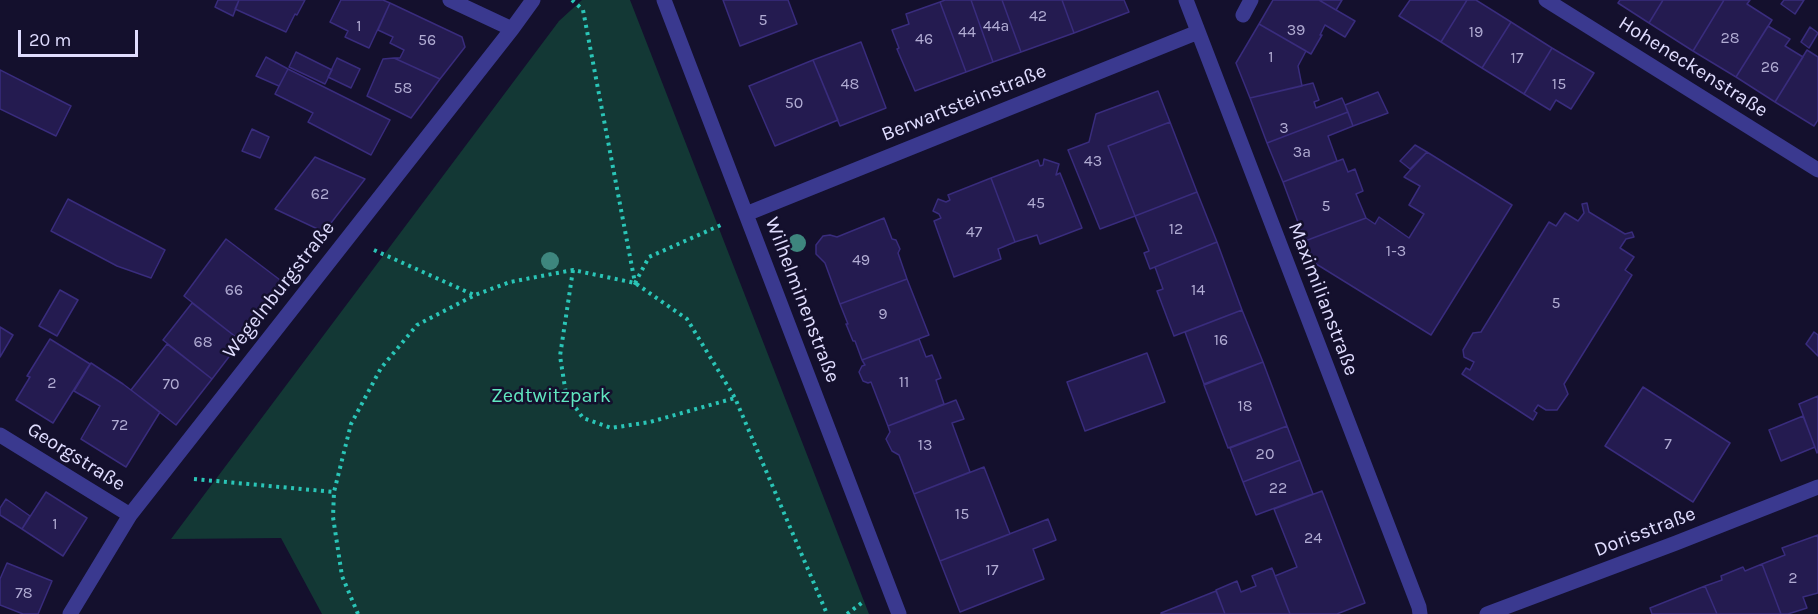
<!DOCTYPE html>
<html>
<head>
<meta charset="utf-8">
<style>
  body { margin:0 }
  #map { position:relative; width:1818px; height:614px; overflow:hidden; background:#14102d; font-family:Karla,sans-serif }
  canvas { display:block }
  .scale { position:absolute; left:18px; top:30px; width:120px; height:27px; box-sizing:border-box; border:3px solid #e0ddff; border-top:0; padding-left:8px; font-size:18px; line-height:21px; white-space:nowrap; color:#e0ddff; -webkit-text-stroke:4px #14102d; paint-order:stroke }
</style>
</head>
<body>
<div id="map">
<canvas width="1818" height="614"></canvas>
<div class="scale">20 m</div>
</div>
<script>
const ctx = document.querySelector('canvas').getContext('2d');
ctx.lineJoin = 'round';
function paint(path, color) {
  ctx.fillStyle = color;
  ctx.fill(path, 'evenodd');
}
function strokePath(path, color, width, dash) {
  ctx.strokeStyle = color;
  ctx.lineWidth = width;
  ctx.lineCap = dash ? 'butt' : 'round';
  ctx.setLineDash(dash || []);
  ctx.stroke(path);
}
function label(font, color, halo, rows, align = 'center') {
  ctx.font = font + ' Karla,sans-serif';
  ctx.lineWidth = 5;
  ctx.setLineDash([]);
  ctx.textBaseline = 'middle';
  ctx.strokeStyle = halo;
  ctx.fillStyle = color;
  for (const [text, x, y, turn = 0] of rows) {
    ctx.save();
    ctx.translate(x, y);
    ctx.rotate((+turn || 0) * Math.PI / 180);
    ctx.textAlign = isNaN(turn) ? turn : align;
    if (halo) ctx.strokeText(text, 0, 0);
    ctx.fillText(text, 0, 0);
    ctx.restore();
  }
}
paint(new Path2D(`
  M582,0H630L869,614H322L281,538L171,539L559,21Z`), '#133835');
const building = new Path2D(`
  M218,0H239L233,16L215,7Z
  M239,0H305L297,15L295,14L286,32L235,9Z
  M341,0H383L390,3L369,48L345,37L348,31L330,22Z
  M723,0H788L797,24L740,46Z
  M945,0H971L993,62L966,72L940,2Z
  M971,0H1002L1021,52L993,62Z
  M1002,0H1062L1074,33L1021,52Z
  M1062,0H1124L1129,12L1074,33Z
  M1273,0H1319L1355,21L1345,37L1325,25L1320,35H1322L1311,54L1259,24Z
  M1319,0H1342L1336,10Z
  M1410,0H1467L1441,42L1399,16Z
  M1467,0H1476L1511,22L1482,68L1441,42Z
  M1620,0H1663L1649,23L1618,3Z
  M1663,0H1724L1693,51L1649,23Z
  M1724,0H1750L1747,4L1772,20L1736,77L1693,51Z
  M1784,0H1804L1795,14L1781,4Z
  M940,2L966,72L915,91L897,49L899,48L892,30L909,24L906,14Z
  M390,3L462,37L465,47L440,79L394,58H400L404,50L390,43L393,37L378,30Z
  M1511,22L1552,48L1524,94L1482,68Z
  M1259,24L1306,51L1298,66L1302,86L1250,98L1236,63Z
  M1768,26L1790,39L1785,46L1803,57L1775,102L1736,77Z
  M1810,27L1818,33L1809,48L1801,42Z
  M861,42L886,108L840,126L813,60Z
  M1552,48L1594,73L1571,109L1556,100L1550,110L1524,94Z
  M1807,50L1818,57V120L1814,126L1775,102Z
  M296,52L332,70L325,84L289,67Z
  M266,57L288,69L279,86L256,76Z
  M337,58L360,69L351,88L328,77Z
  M394,58L440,79L411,118L367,96L383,59Z
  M813,60L838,120L775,146L749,86Z
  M288,69L390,120L371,155L308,122L313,113L275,94Z
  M0,70L71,106L56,136L0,109Z
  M1313,83L1319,100L1314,102L1316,108L1342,98L1348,112L1267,143L1250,98Z
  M1158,91L1170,122L1108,146L1135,216L1100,229L1068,150L1089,142L1096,114Z
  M1378,92L1388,113L1353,126L1345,105Z
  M1348,112L1353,126L1328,136L1337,161L1283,182L1267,143Z
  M1170,122L1197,192L1135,216L1108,146Z
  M252,129L269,137L260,158L242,151Z
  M1415,145L1427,152L1410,169L1400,161Z
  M1427,152L1512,205L1431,335L1313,262L1305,241L1366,218L1375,224L1379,217L1409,238L1424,214L1409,205L1420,186L1404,177Z
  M315,157L365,179L324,232L275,209Z
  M1044,159L1059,164L1056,175L1060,173L1082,228L1040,244L1037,235L1015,242L991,178L1038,160L1040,166L1043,165Z
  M1343,159L1348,172L1355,169L1363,191L1356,194L1366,218L1305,241L1283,182Z
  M991,178L1015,242L998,249L1001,259L954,277L934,221L941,218L939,214L933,211L938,199L946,202L950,200L948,195Z
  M1197,192L1217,242L1150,269L1144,253L1149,251L1135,216Z
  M68,199L165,250L151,278L117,266L51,231Z
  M1587,203L1589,212L1625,234L1632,232L1634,237L1626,239L1620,248L1634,257L1625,270L1632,275L1564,384L1568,394L1557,410H1546L1538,405L1534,411L1537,413L1533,420L1462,374L1466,368L1470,370L1474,362L1464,357L1463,350L1473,333L1481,332L1549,222L1556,226L1565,213L1578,221L1584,213L1582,204Z
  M884,218L892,239L896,240L900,249L898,253L907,279L840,304L825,263L816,254V245L823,236L830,235L837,237Z
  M226,239L284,283L241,341L184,296Z
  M1217,242L1242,310L1174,336L1157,291L1163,289L1155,267Z
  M907,279L929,335L862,360L855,341H853L846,324H848L840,304Z
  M60,290L78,300L57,336L39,326Z
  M192,303L241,341L212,379L163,340Z
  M1242,310L1263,362L1204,384L1185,332Z
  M0,327L13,335L0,357Z
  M1814,332L1818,335V356L1806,344Z
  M50,339L90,364L53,423L16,400L30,377L27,376Z
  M919,339L926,357L932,355L941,378L936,380L944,404L888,426L871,382L868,383L863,381L859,372L862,366L865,365L862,360Z
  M167,344L212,379L176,425L131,390Z
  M1147,353L1165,402L1085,431L1067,382Z
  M1263,362L1287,426L1228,448L1204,385Z
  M91,363L123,384L160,412L126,467L81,439L100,406L74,391Z
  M1643,387L1730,443L1693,502L1605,446Z
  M1818,396V452L1817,453L1799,404Z
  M956,400L964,419L952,423L970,472L914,494L899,455L892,451L886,439L890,432L888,426Z
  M1803,416L1815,447L1781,461L1769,430Z
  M1287,426L1300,460L1243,482L1230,448Z
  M1300,460L1313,494L1256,515L1243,482Z
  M984,467L1010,534L940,561L914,494Z
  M1322,491L1365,603L1337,614H1290L1275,576L1297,567L1274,509Z
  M46,492L87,518L63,556L22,529Z
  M6,499L30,516L22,529L0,515V508Z
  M1048,519L1056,540L1033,549L1044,579L960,612L940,561Z
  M1818,535V593L1803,597L1807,608L1788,614H1781L1762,564L1785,555L1782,548Z
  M7,563L52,581L38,614H23L0,605V579Z
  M1762,564L1781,614H1717L1705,586L1722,580L1721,576L1743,567L1745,571Z
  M1272,568L1290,614H1225L1216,590L1237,581L1241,592L1256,586L1252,576Z
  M1705,586L1717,614H1652L1650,608Z
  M1216,591L1225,614H1161V613Z`);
paint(building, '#241b50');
strokePath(building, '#392c7d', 1.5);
strokePath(new Path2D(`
  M572,0L583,10L635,283L649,257L721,225
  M374,250L474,295
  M573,270L560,356L566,394L583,418L611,428L650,422L735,398
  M194,479L334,492
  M358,614L342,576L333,517L334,492L351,424L381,368L417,325L475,295L510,282L573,270L635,283L687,319L735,398L827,614
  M847,614L863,602`), '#2ac5b7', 4, [3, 4.5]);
strokePath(new Path2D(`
  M1243,15L1251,0`), '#3a398f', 15);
strokePath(new Path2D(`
  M450,0L512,29
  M664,0L899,614
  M1186,0L1419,607L1420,614
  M1546,0L1818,170
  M746,214L1198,32
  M0,435L130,515
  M70,614L130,515L512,29L533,0
  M1487,614L1676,543L1818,487`), '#3a398f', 15);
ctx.fillStyle = '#3e867e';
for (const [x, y] of [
  [797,243],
  [550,261]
]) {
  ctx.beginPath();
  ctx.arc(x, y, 9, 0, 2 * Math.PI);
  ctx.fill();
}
label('16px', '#b1acd3', null, [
  ["42",1038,16],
  ["5",763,20],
  ["1",359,26],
  ["44a",996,26],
  ["39",1296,30],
  ["44",967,32],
  ["19",1476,32],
  ["28",1730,38],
  ["46",924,39],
  ["56",427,40],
  ["1",1271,57],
  ["17",1517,58],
  ["26",1770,67],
  ["48",850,84],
  ["15",1559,84],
  ["58",403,88],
  ["50",794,103],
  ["3",1284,128],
  ["3a",1302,152],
  ["43",1093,161],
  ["62",320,194],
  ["45",1036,203],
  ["5",1326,206],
  ["12",1176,229],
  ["47",974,232],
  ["1-3",1396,251],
  ["49",861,260],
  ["66",234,290],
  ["14",1198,290],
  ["5",1556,303],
  ["9",883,314],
  ["16",1221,340],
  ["68",203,342],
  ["11",904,382],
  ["2",52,383],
  ["70",171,384],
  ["18",1245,406],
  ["72",120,425],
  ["7",1668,444],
  ["13",925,445],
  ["20",1265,454],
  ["22",1278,488],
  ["15",962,514],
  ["1",55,524],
  ["24",1313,538],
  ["17",992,570],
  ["2",1793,578],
  ["78",24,593]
]);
label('20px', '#e0ddff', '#14102d', [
  ["Hoheneckenstraße",1693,67,32],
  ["Berwartsteinstraße",964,103,-22],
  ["Wegelnburgstraße",279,290,-52],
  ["Maximilianstraße",1323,299,69],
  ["Wilhelminenstraße",802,300,69],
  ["Georgstraße",76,457,32],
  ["Dorisstraße",1645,532,-21]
]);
label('20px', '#61e7c1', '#14102d', [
  ["Zedtwitzpark",551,396]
]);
</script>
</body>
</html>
